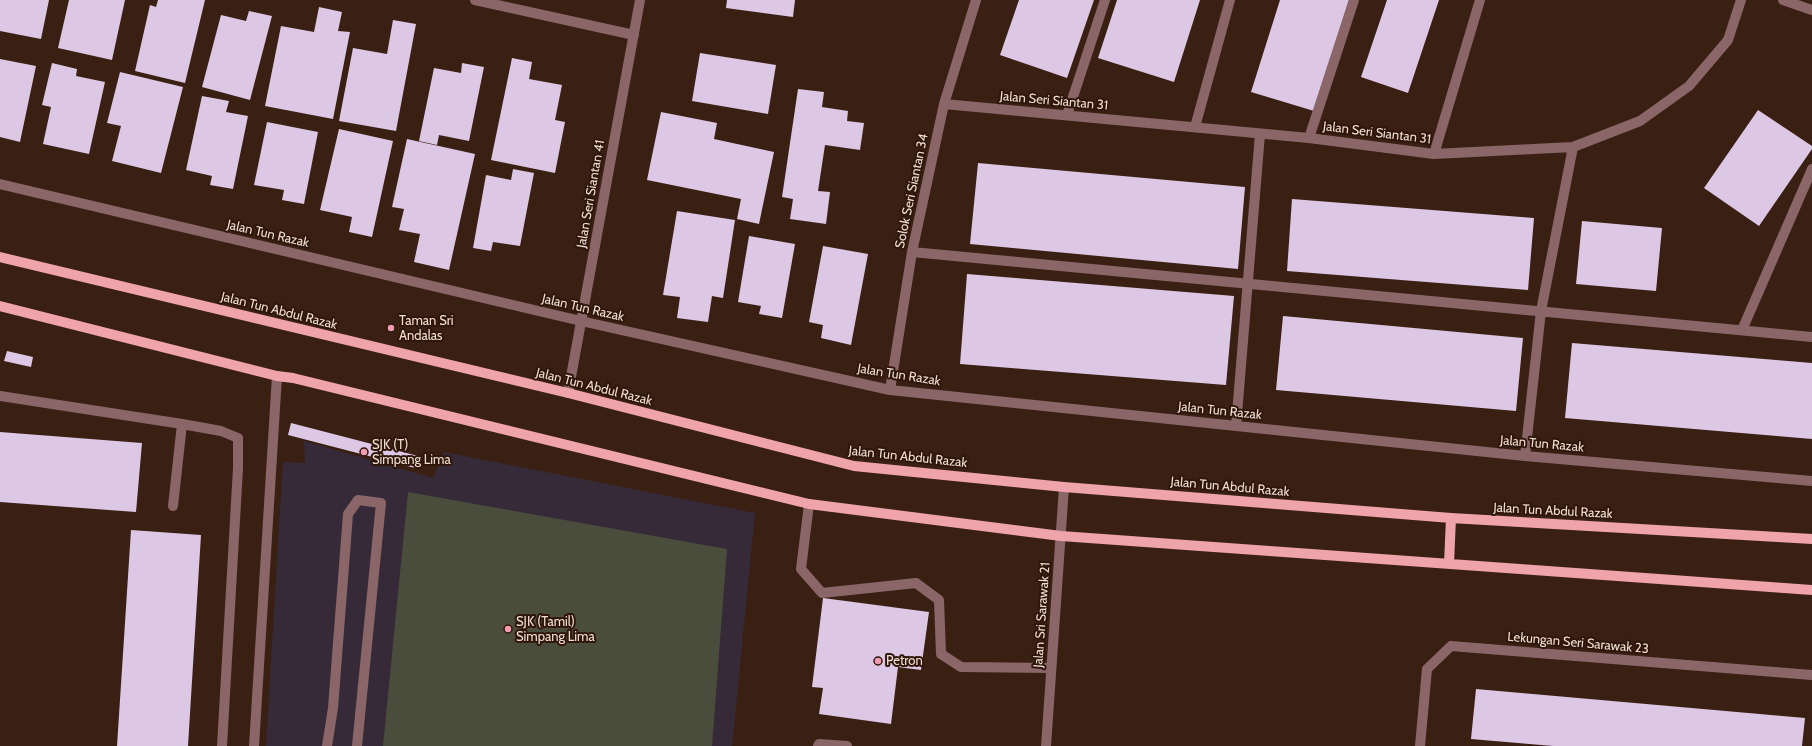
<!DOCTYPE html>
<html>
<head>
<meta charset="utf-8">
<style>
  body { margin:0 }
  canvas { display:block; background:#3a2013 }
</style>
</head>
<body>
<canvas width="1812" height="746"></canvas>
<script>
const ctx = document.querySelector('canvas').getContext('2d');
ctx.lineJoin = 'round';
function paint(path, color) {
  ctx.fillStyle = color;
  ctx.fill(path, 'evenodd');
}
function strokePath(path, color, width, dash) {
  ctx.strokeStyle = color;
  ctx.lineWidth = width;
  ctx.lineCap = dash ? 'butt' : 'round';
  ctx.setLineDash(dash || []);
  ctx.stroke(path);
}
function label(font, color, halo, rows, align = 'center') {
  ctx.font = font + ' Cabin,sans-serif';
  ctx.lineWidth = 4;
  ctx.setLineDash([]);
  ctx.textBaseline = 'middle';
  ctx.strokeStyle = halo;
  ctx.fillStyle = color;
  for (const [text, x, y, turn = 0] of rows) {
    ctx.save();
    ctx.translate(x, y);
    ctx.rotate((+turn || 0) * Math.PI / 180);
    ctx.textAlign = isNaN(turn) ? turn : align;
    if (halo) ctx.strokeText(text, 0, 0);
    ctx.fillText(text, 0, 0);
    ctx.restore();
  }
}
paint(new Path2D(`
  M304,441L433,478L444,452L755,513L732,746H266L283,462L305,463Z`), '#362a38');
paint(new Path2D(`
  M408,492L727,549L712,746H383Z`), '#4a4d3b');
paint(new Path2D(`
  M0,0H49L41,39L0,31Z
  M69,0H125L112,60L58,48Z
  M158,0H205L185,83L135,71L150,5L156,7Z
  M727,0H795L793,17L726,8Z
  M1019,0H1094L1067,78L1000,55Z
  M1117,0H1200L1174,82L1098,58Z
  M1280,0H1349L1314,111L1251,92Z
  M1387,0H1439L1408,93L1361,77Z
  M319,7L342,12L338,31L350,32L333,119L265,106L281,26L314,32Z
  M249,11L272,16L250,100L202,87L221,15L246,21Z
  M393,20L416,24L396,131L339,121L353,48L387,54Z
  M700,53L776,65L768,114L692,101Z
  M512,58L532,62L529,79L562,85L555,120L565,122L555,173L491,160Z
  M0,59L36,66L20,142L0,137Z
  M52,63L77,69L76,76L105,82L89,154L43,144L51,107L42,105Z
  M462,63L484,67L469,141L439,135L437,145L419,141L434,68L461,73Z
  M120,72L183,87L161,173L112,161L121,126L107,123Z
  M798,89L824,92L822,107L848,111L847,121L864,123L860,150L825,145L818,191L830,192L826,224L790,219L793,199L782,197Z
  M202,96L229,101L226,112L248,116L233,189L210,185L212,176L186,170Z
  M1758,110L1812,146V149L1759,226L1704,188Z
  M661,112L717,123L714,139L774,152L759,224L737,219L741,199L647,180Z
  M267,122L318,132L304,204L282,200L284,190L254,185Z
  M339,129L393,141L372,237L349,232L352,217L320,210Z
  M407,139L475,154L449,270L414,262L420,234L399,230L404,209L392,207Z
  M978,163L1245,187L1238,269L970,244Z
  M513,169L534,173L520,246L493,242L491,251L473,248L486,175L511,180Z
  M1292,199L1534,218L1528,290L1287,271Z
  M677,211L735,220L723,298L712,296L708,322L677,318L680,297L663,295Z
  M1582,221L1662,228L1656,291L1576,284Z
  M749,236L795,244L782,318L759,314L761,306L738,302Z
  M823,246L868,254L851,345L821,338L823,325L809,322Z
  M967,274L1234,296L1226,385L960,364Z
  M1283,316L1523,338L1516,411L1276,390Z
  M1572,343L1812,363V439L1565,418Z
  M7,351L33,357L31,367L4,361Z
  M291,423L422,457L419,469L288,435Z
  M0,432L142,443L136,512L0,502Z
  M131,530L201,535L188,746H117Z
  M823,598L929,612L921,670L898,667L891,724L819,714L823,688L812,687Z
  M1476,689L1805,718L1802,746H1553L1471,739Z`), '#dcc7e4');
strokePath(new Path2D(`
  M475,0L634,35
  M1783,0L1812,10
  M944,104L1309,138L1434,154L1573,147L1640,121L1689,86L1728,40L1741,0
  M1067,115L1105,0
  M1195,127L1230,0
  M1309,138L1354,0
  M1434,154L1480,0
  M0,184L581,321L890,390L1525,456L1812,481
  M912,252L1812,337
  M1742,330L1812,169
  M890,390L912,252L944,104L976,0
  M568,393L640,0
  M0,396L182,424L221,431L238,438V468L222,746
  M1236,426L1260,134
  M1525,456L1541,311L1573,147
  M809,504L801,569L822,593L916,583L939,600L941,654L961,667L1051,668
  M173,506L182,424
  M254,746L277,376
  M327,746L333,708L348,514L358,500L381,503L357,746
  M818,746L819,744L847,746
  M1046,746L1064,487
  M1420,746L1427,669L1451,646L1812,675`), '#8b6669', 10);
strokePath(new Path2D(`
  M0,257L568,393L854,466L1064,487L1451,518L1812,539
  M0,306L277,376L293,378L809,504L1061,536L1812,590
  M1449,564L1451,518`), '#efa3aa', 10);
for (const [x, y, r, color] of [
  [391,328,4,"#f19ab2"],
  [364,452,4,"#f19ab2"],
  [508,629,4,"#f19ab2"],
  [878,661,4,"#f19ab2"]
]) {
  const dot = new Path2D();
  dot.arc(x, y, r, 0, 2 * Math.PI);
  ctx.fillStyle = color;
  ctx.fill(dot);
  strokePath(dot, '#2f1609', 1.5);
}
label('13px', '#f0ded5', '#2f1609', [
  ["Jalan Seri Siantan 31",1054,101,5],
  ["Jalan Seri Siantan 31",1377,133,7],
  ["Solok Seri Siantan 34",912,191,-78],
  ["Jalan Seri Siantan 41",591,194,-80],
  ["Jalan Tun Razak",268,234,13],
  ["Jalan Tun Razak",583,308,13],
  ["Jalan Tun Abdul Razak",279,311,14],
  ["Jalan Tun Razak",899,375,9],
  ["Jalan Tun Abdul Razak",594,387,14],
  ["Jalan Tun Razak",1220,411,6],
  ["Jalan Tun Razak",1542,444,5],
  ["Jalan Tun Abdul Razak",908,457,6],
  ["Jalan Tun Abdul Razak",1230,487,5],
  ["Jalan Tun Abdul Razak",1553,511,3],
  ["Jalan Sri Sarawak 21",1042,615,-86],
  ["Lekungan Seri Sarawak 23",1578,643,5]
]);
label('13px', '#f0ded5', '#2f1609', [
  ["Taman Sri",399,321],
  ["Andalas",399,336],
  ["SJK (T)",372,445],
  ["Simpang Lima",372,460],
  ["SJK (Tamil)",516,622],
  ["Simpang Lima",516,637],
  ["Petron",886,661]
], 'left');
</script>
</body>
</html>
